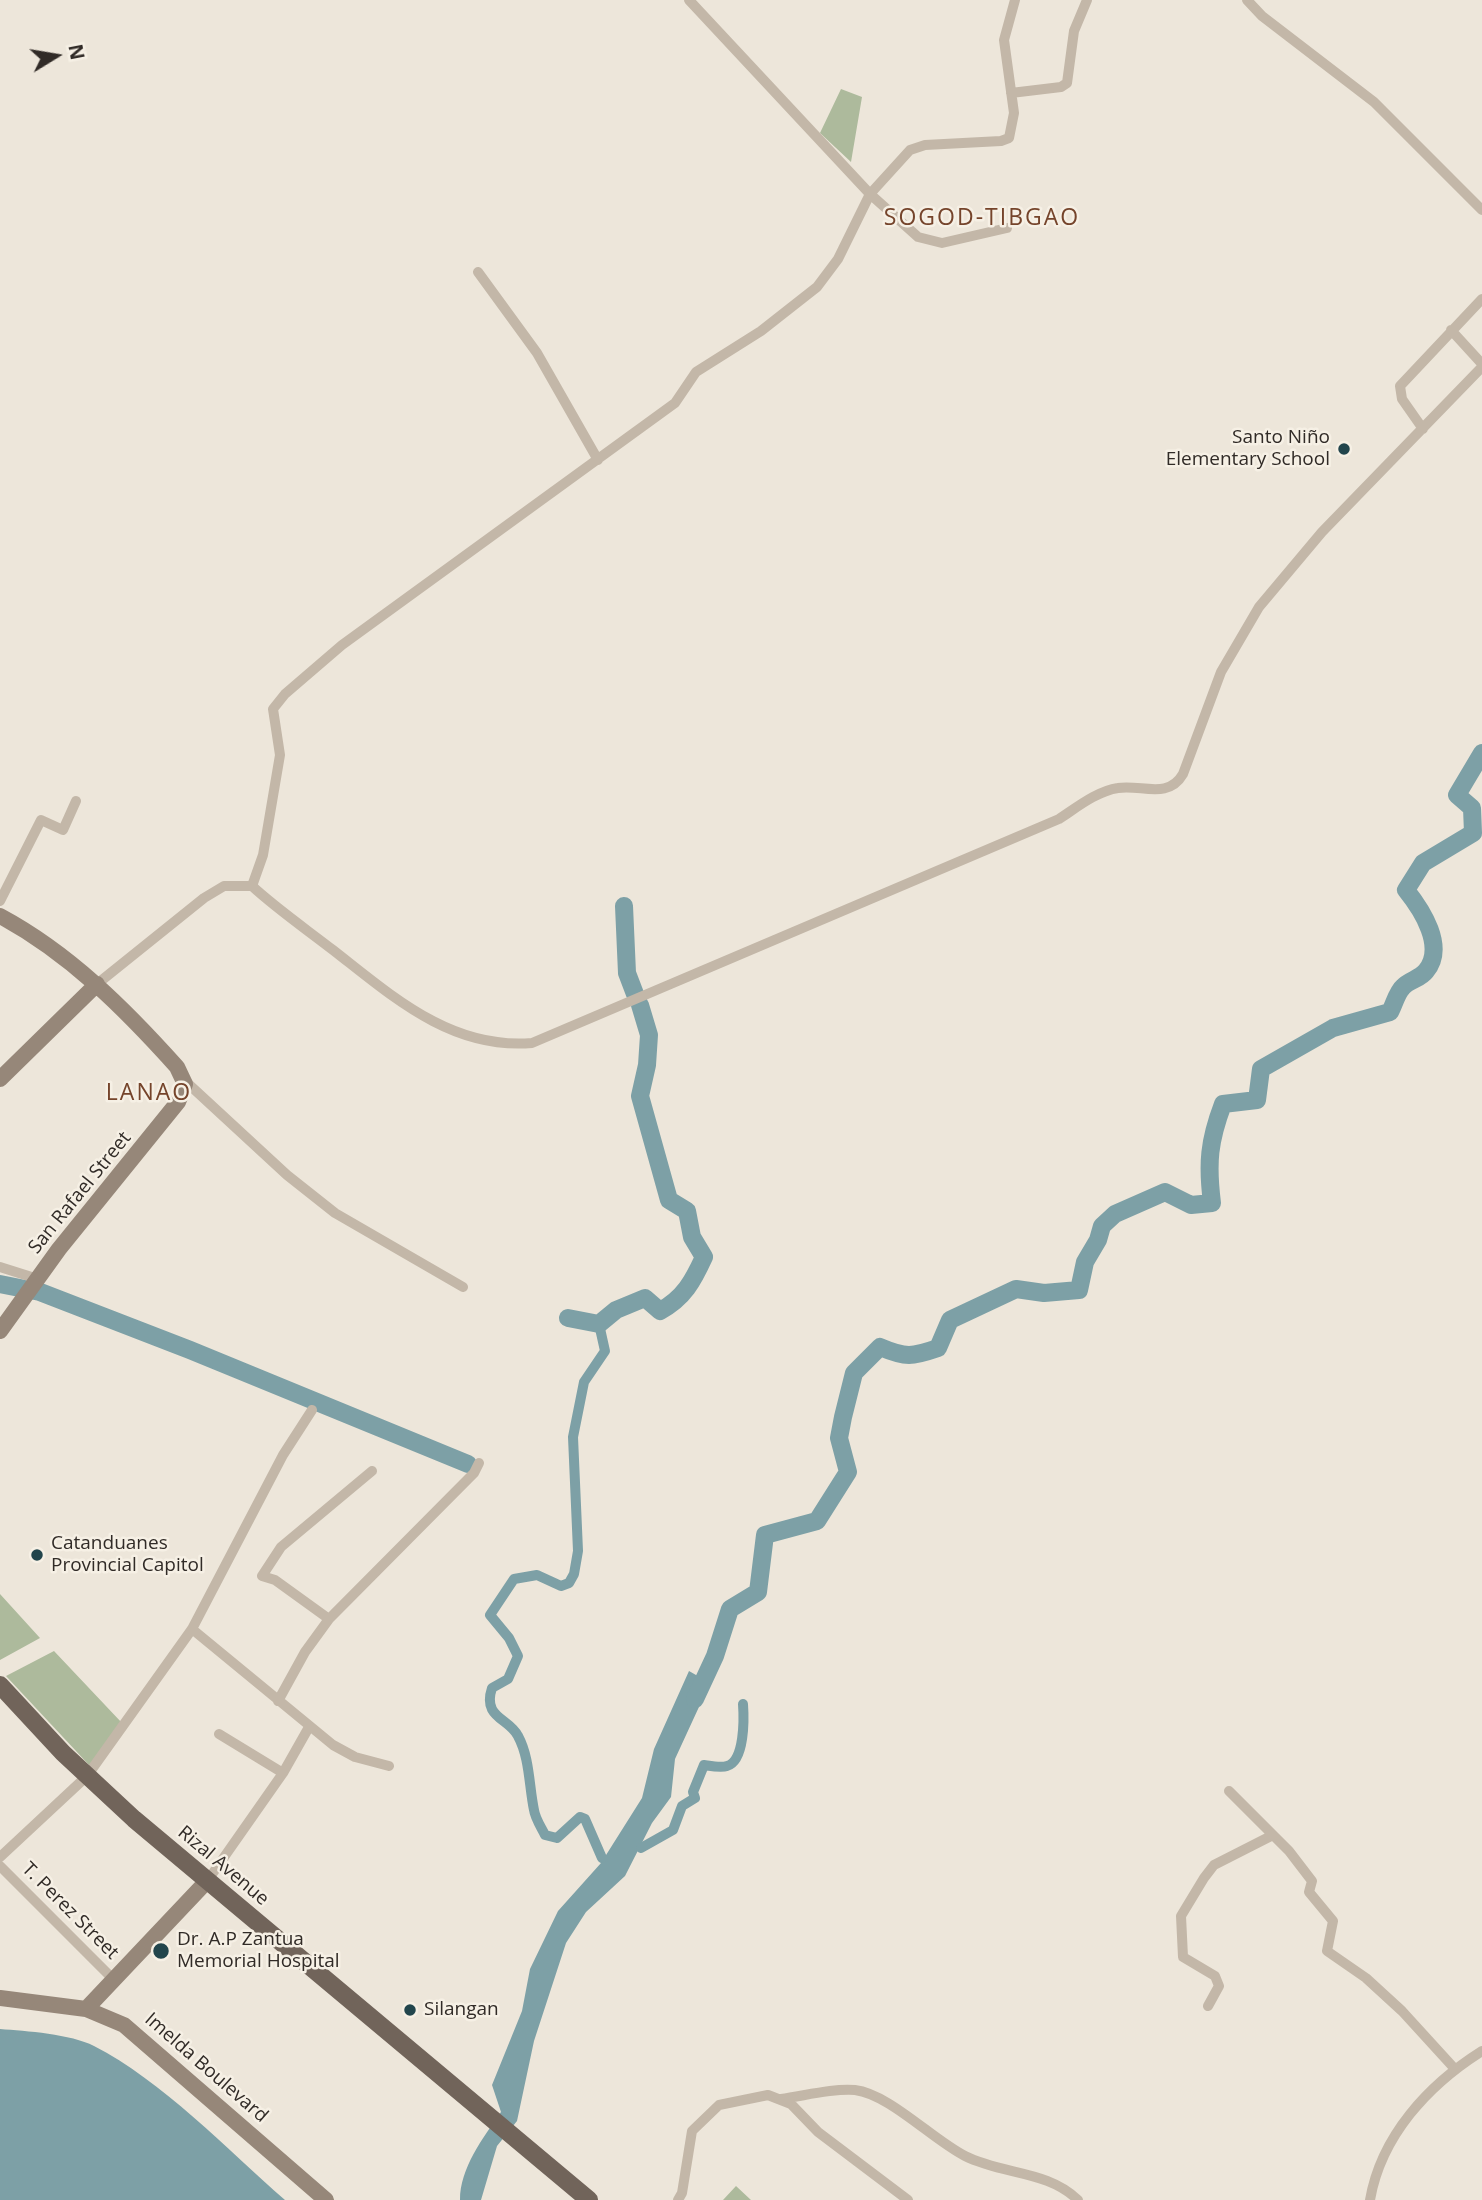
<!DOCTYPE html>
<html>
<head>
<meta charset="utf-8">
<style>
  body { margin:0 }
  #map { position:relative; width:1482px; height:2200px; overflow:hidden; background:#ede6da; font-family:"Open Sans",sans-serif }
  canvas { display:block }
  .north { position:absolute; left:21px; top:21px; width:70px; height:70px; -webkit-text-stroke:5px #f6f0e5; paint-order:stroke; rotate:79deg; font-size:19px; font-weight:700; line-height:28px; text-align:center; color:#312b27 }
  .north::after { content:''; display:block; margin:auto; width:24px; height:32px; background:#312b27; clip-path:polygon(50% 0,100% 100%,50% 72%,0 100%) }
</style>
</head>
<body>
<div id="map">
<canvas width="1482" height="2200"></canvas>
<div class="north">N</div>
</div>
<script>
const ctx = document.querySelector('canvas').getContext('2d');
ctx.lineJoin = 'round';
function paint(path, color) {
  ctx.fillStyle = color;
  ctx.fill(path, 'evenodd');
}
function strokePath(path, color, width, dash) {
  ctx.strokeStyle = color;
  ctx.lineWidth = width;
  ctx.lineCap = dash ? 'butt' : 'round';
  ctx.setLineDash(dash || []);
  ctx.stroke(path);
}
function label(font, color, halo, rows, align = 'center') {
  ctx.font = font + ' "Open Sans",sans-serif';
  ctx.lineWidth = 5;
  ctx.setLineDash([]);
  ctx.textBaseline = 'middle';
  ctx.strokeStyle = halo;
  ctx.fillStyle = color;
  for (const [text, x, y, turn = 0] of rows) {
    ctx.save();
    ctx.translate(x, y);
    ctx.rotate((+turn || 0) * Math.PI / 180);
    ctx.textAlign = isNaN(turn) ? turn : align;
    if (halo) ctx.strokeText(text, 0, 0);
    ctx.fillText(text, 0, 0);
    ctx.restore();
  }
}
paint(new Path2D(`
  M841,89L862,97L851,162L820,133Z
  M0,1594L40,1638L0,1660Z
  M54,1651L122,1723L90,1766L6,1676Z
  M736,2186L751,2200H723Z`), '#adba9c');
paint(new Path2D(`
  M689,1671L710,1683L675,1759L671,1797L652,1823L625,1876L586,1912L566,1943L534,2041L517,2121L497,2146L481,2200H460C460,2168 483,2138 501,2112L492,2085L522,2011L530,1969L558,1911L601,1863L642,1798L654,1749Z
  M0,2029C26,2031 71,2034 94,2046C161,2080 228,2150 285,2200H0Z`), '#7da0a6');
strokePath(new Path2D(`
  M599,1324L605,1351L584,1382L573,1437L578,1551L574,1574L569,1583L561,1586L537,1575L514,1579L490,1615L509,1638L518,1656L508,1679L492,1688C482,1718 509,1718 518,1736C530,1758 529,1787 534,1810C535,1818 541,1827 545,1835L557,1838L580,1817L585,1819L602,1858
  M641,1848L673,1830L682,1806L695,1798L693,1792L704,1765C711,1766 721,1768 727,1766C745,1761 744,1718 743,1704`), '#7da0a6', 10);
strokePath(new Path2D(`
  M624,906L627,973L635,994
  M0,1284L40,1292L190,1350L468,1464
  M568,1318L599,1324L616,1310L645,1298L660,1311C684,1298 693,1281 704,1257L692,1237L687,1211L669,1200L640,1096L647,1065L649,1035L640,1005
  M695,1699L715,1656L730,1609L758,1592L765,1535L817,1521L848,1472L839,1438L843,1417L854,1373L880,1347C906,1358 912,1357 938,1348L950,1320L1016,1289L1044,1293L1079,1290L1085,1262L1098,1240L1102,1226L1115,1214L1165,1192L1191,1205L1212,1203C1207,1163 1209,1141 1223,1104L1257,1100L1261,1069L1333,1028L1390,1012C1394,1005 1397,992 1403,987C1409,980 1420,979 1426,971C1446,947 1422,910 1406,890L1423,863L1473,833L1472,808L1457,795L1482,753`), '#7da0a6', 18);
strokePath(new Path2D(`
  M689,0L870,194L918,237L942,243L1007,228
  M1247,0L1262,16L1374,102L1482,210
  M1011,93L1061,87L1067,83L1074,31L1087,0
  M478,272L537,353L598,460
  M1451,330L1482,364
  M1423,429L1402,399L1400,386L1482,299
  M252,886L263,855L280,755L273,709L285,694L342,645L675,403L696,372L761,331L817,287L838,259L870,194L910,150L925,145L1001,141L1009,138L1014,113L1004,40L1015,0
  M0,901L41,820L63,830L76,801
  M97,984L204,898L224,886H252C277,909 306,929 333,950C392,996 451,1050 532,1043L1059,819C1076,808 1097,791 1118,788C1141,784 1168,800 1183,774L1221,672L1259,607L1322,532L1482,367
  M183,1079L287,1175L335,1213L463,1287
  M0,1267L38,1279
  M329,1619L275,1580L262,1576L281,1547L372,1471
  M192,1629L333,1745L355,1757L389,1766
  M278,1701L305,1652L329,1619L474,1473L479,1463
  M219,1734L283,1773
  M1229,1791L1289,1851L1312,1881L1309,1892L1333,1921L1327,1951L1366,1978L1402,2011L1454,2068
  M0,1857L87,1776L192,1629L283,1455L312,1410
  M0,1866L114,1980
  M208,1880L283,1773L309,1727
  M1208,2006L1219,1986L1215,1976L1183,1957L1181,1916L1204,1878L1214,1865L1273,1835
  M781,2099C804,2096 832,2088 855,2090C889,2094 933,2140 965,2156C1003,2175 1047,2170 1078,2200
  M678,2200L682,2193L692,2131L719,2105L768,2095L791,2104L818,2132L908,2200
  M1370,2200C1381,2136 1428,2085 1482,2051`), '#c3b7a8', 10);
strokePath(new Path2D(`
  M0,916C69,953 125,1009 177,1067L185,1084L178,1102L59,1249L0,1331
  M0,1079L97,984
  M0,1998L86,2009L124,2025L326,2200
  M86,2009L208,1880`), '#968779', 16);
strokePath(new Path2D(`
  M0,1685L63,1753L134,1819L589,2200`), '#71645a', 18);
for (const [x, y, r, color] of [
  [1344,449,7,"#22454c"],
  [37,1555,7,"#22454c"],
  [161,1951,9,"#22454c"],
  [410,2010,7,"#22454c"]
]) {
  const dot = new Path2D();
  dot.arc(x, y, r, 0, 2 * Math.PI);
  ctx.fillStyle = color;
  ctx.fill(dot);
  strokePath(dot, '#f6f0e5', 2.5);
}
label('19px', '#312b27', '#f6f0e5', [
  ["Santo Niño",1330,438,"right"],
  ["Elementary School",1330,460,"right"],
  ["Catanduanes",51,1544],
  ["Provincial Capitol",51,1566],
  ["Dr. A.P Zantua",177,1940],
  ["Memorial Hospital",177,1962],
  ["Silangan",424,2010]
], 'left');
label('19px', '#312b27', '#f6f0e5', [
  ["San Rafael Street",80,1193,-51],
  ["Rizal Avenue",223,1866,40],
  ["T. Perez Street",70,1911,45],
  ["Imelda Boulevard",206,2068,41]
]);
ctx.letterSpacing = '2px';
label('23px', '#75442b', '#f6f0e5', [
  ["SOGOD-TIBGAO",982,218],
  ["LANAO",149,1093]
]);
ctx.letterSpacing = '0px';
</script>
</body>
</html>
